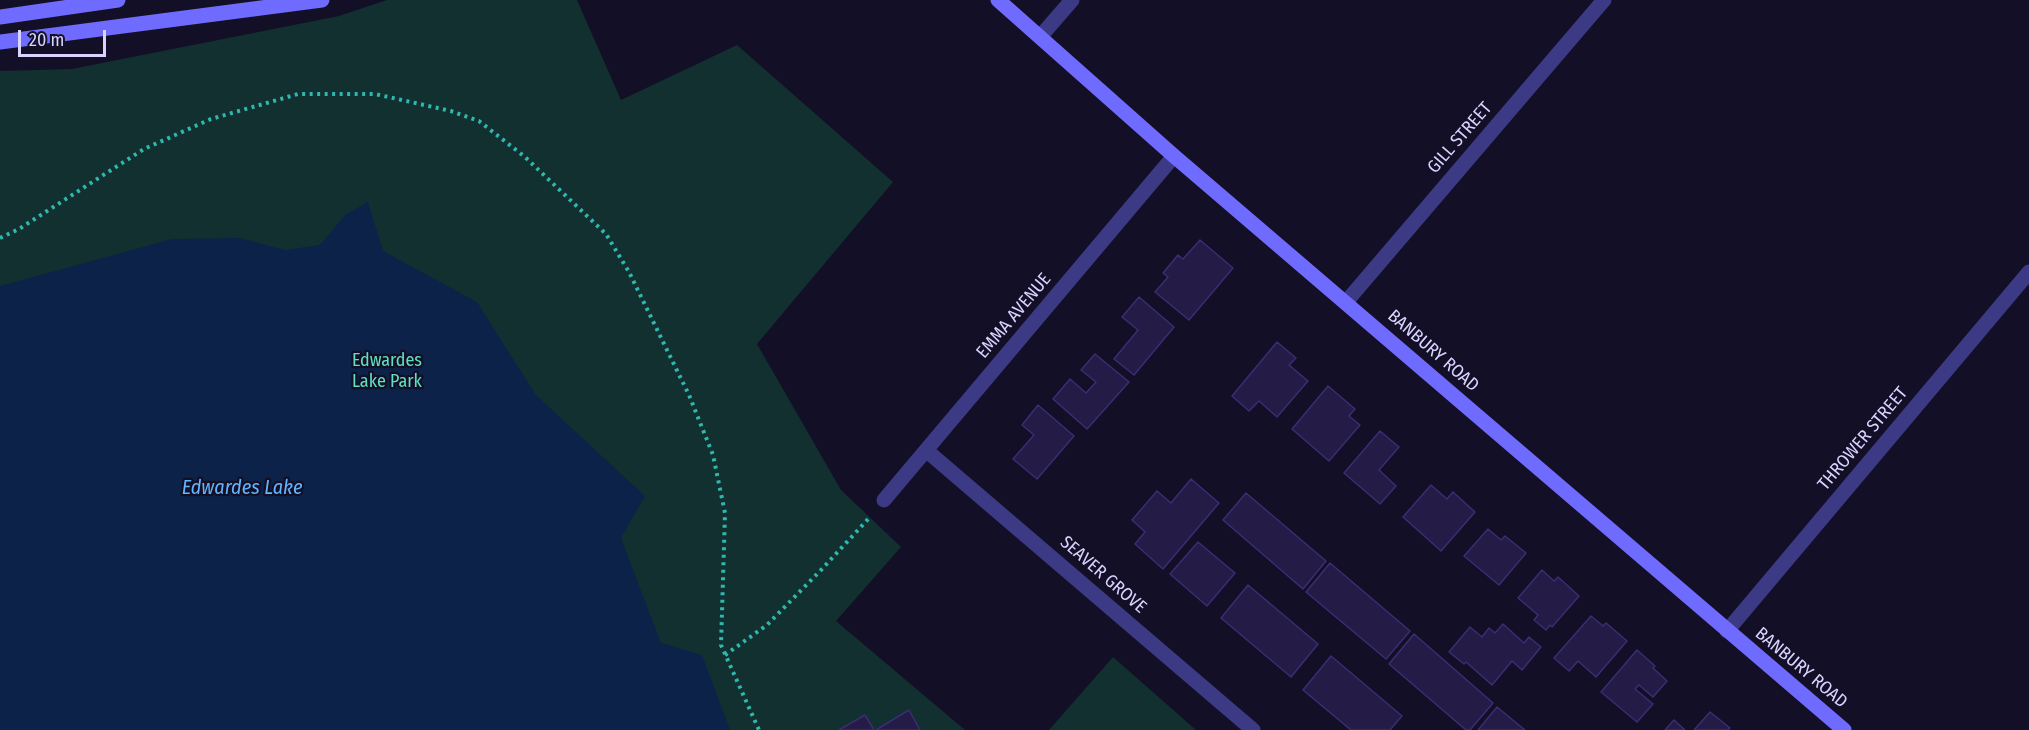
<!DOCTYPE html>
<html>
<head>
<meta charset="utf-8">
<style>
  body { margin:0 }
  #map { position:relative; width:2029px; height:730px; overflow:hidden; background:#130f26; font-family:"Fira Sans Condensed",sans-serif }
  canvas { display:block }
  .scale { position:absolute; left:18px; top:30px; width:88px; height:27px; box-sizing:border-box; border:3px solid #d9d4ff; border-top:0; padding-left:8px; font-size:18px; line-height:21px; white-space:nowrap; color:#d9d4ff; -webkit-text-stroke:4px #130f26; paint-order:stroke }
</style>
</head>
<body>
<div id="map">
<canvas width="2029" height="730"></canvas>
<div class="scale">20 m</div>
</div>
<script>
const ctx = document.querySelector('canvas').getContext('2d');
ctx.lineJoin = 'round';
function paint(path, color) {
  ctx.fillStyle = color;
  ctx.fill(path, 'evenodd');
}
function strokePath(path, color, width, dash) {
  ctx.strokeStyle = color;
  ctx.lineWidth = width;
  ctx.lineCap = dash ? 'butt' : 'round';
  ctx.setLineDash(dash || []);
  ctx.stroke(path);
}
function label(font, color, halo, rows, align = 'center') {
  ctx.font = font + ' "Fira Sans Condensed",sans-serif';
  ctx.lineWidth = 4.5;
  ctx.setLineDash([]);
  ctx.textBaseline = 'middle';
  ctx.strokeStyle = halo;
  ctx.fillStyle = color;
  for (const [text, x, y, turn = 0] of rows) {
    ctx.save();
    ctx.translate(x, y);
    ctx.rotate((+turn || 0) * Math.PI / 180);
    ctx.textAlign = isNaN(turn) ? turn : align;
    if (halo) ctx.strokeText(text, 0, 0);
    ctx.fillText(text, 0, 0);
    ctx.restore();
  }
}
paint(new Path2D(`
  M387,0H577L621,100L737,45L893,182L757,344L841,490L901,547L836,621L965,730H0V71L72,69L339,16Z
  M1113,657L1196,730H1049Z`), '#12302f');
paint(new Path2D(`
  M368,202L383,251L477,302L536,395L645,496L621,538L661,643L702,655L730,730H0V286L172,239L240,238L285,250L320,245L345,215Z`), '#0c2248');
const building = new Path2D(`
  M1200,240L1233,268L1189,320L1155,292L1168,277L1163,273L1178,255L1183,259Z
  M1139,297L1174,327L1134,375L1114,359L1138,330L1122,317Z
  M1277,342L1296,358L1289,365L1308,381L1277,417L1259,401L1249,411L1232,396Z
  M1095,354L1129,382L1087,429L1053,399L1070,379L1086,393L1096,382L1081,370Z
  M1328,386L1355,409L1349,416L1360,425L1329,461L1292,429Z
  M1038,405L1074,436L1037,479L1013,459L1034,435L1022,425Z
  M1380,431L1399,447L1379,470L1396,486L1380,504L1344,473Z
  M1191,479L1219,503L1163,569L1135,544L1145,532L1132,520L1157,491L1171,503Z
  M1431,485L1447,499L1453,492L1475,512L1441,551L1403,517Z
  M1246,493L1326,561L1303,589L1223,520Z
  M1488,529L1501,540L1505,536L1526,553L1499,585L1464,556Z
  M1198,542L1235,573L1207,606L1170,574Z
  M1330,563L1410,631L1386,659L1306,592Z
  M1542,570L1554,581L1558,577L1579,596L1552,627L1550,625L1546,630L1534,620L1538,615L1518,598Z
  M1248,585L1318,644L1291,677L1221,618Z
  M1591,616L1603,626L1606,623L1627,641L1596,677L1578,661L1569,671L1554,658Z
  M1503,624L1524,643L1529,637L1541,647L1522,670L1512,661L1492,685L1466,662L1464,664L1449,652L1470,627L1482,637L1489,628L1495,633Z
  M1414,634L1493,703L1470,730H1466L1389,664Z
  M1637,650L1655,666L1653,668L1667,681L1653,697L1639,685L1635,689L1653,704L1637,722L1601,692Z
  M1331,656L1402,716L1390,730H1351L1303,690Z
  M1497,707L1525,730H1478Z
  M909,710L920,730H876Z
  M1710,712L1730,728L1728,730H1694Z
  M865,715L874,730H839Z
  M1674,720L1685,730H1665Z`);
paint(building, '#241b47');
strokePath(building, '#3b2d73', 1.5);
strokePath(new Path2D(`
  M0,238L19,229L144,149L211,119L298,94H375L451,111L479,121L525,157L606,234L629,272L689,395L713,455L725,513L721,645L759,730
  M725,655L767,625L822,569L870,517`), '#2fb8b0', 4, [3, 4.5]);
strokePath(new Path2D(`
  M1040,37L1072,0
  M1346,302L1604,0
  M927,451L1253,730
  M884,500L1174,156
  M1727,631L2029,272`), '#3d3a85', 15);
strokePath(new Path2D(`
  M998,0L1174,156L1844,730
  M0,17L118,0
  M0,42L322,0`), '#6f6bff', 15);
label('18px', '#d9d4ff', '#130f26', [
  ["GILL STREET",1460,138,-49],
  ["EMMA AVENUE",1014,316,-50],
  ["BANBURY ROAD",1433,351,41],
  ["THROWER STREET",1863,439,-50],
  ["SEAVER GROVE",1103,575,41],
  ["BANBURY ROAD",1801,668,40]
]);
label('18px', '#5fe0c0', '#130f26', [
  ["Edwardes",387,361],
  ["Lake Park",387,382]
]);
label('italic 20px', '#62b6ff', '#130f26', [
  ["Edwardes Lake",242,488]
]);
</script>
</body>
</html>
